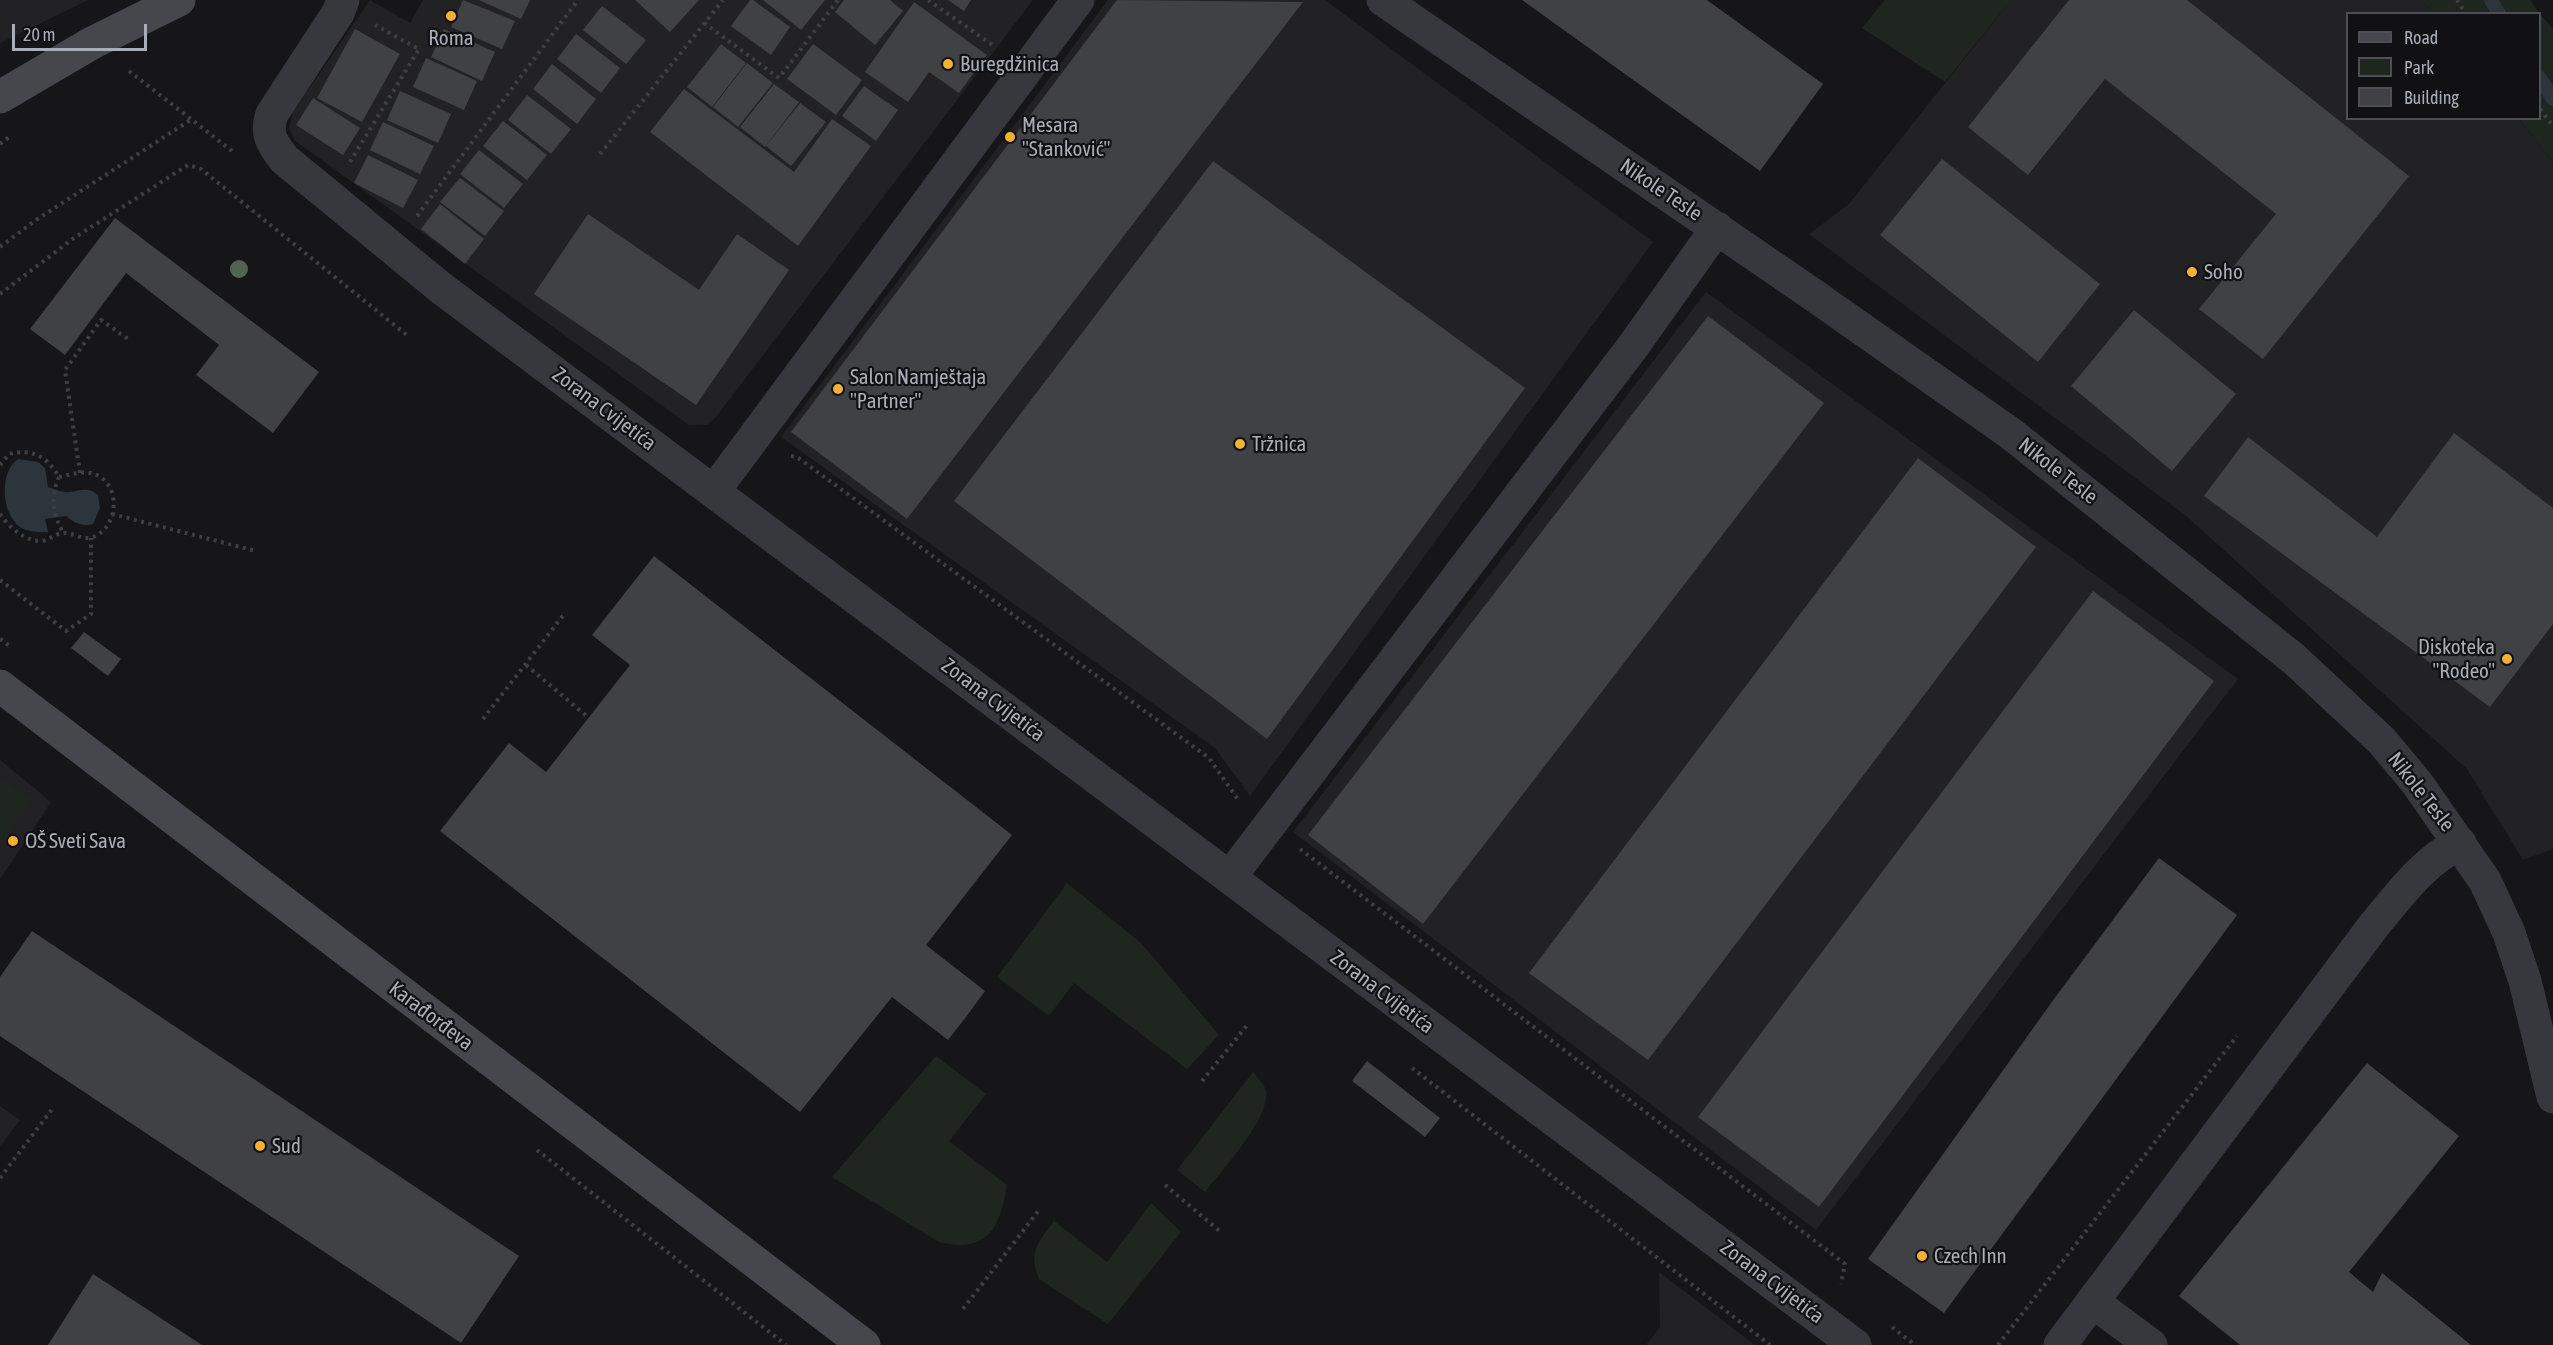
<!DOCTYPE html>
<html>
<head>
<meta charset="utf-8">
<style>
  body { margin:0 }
  #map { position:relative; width:2553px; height:1345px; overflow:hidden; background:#161618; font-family:"Asap Condensed",sans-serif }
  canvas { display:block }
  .legend { position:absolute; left:2346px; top:12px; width:195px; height:108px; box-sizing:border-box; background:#111113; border:2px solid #4d4f55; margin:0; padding:8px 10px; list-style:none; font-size:18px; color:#a8adb8 }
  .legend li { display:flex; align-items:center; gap:12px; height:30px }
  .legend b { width:30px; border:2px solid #4d4f55 }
  .scale { position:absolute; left:12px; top:24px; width:135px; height:27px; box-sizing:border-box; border:3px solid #a8adb8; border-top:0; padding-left:8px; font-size:18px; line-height:21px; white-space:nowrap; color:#a8adb8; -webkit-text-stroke:4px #111113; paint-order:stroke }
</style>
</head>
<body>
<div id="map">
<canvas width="2553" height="1345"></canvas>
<ul class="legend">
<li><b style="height:8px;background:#45474d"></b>Road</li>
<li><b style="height:16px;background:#1e261f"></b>Park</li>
<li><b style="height:16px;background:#404145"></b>Building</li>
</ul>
<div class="scale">20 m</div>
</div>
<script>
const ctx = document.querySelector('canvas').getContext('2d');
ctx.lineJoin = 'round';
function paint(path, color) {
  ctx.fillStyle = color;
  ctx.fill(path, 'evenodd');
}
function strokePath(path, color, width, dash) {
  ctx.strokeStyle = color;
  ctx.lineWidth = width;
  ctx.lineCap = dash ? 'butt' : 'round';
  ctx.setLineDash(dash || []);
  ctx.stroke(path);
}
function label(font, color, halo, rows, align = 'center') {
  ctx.font = font + ' "Asap Condensed",sans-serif';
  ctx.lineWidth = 4.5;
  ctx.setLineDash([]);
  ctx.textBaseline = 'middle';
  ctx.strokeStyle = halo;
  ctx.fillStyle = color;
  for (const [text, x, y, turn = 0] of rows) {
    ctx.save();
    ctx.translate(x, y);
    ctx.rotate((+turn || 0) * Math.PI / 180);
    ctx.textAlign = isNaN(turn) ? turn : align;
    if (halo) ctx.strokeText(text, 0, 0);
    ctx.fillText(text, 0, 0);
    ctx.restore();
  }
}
paint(new Path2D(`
  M0,0H88L0,43Z
  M370,0L410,23L423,0H1033L716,417L707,425H689L294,140L289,128L293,112Z
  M1108,0H1325L1653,242L1250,796L1215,748L781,437Z
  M2011,0H2421L2434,13L2348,14V118L2519,119L2553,162V849L2523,860L2467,769L2186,516L1809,234L1849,204Z
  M1706,292L2238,679L1816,1230L1293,832Z
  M0,760L51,802L0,879Z
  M0,1106L20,1120L0,1146Z
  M1659,1272L1755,1345H1646L1660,1327Z`), '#222225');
paint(new Path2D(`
  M1885,0H2011L1945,82L1862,28Z
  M2421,0H2530L2539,13H2434Z
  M2540,14L2553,29V162L2519,119L2540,118Z
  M0,776L32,800L0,841Z
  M1067,883L1141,943L1219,1035L1187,1069L1074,983L1049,1016L997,977Z
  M936,1056L986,1094L949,1141L1007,1185C1000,1228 988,1254 939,1242L832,1177Z
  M1253,1072C1257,1077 1265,1085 1266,1091C1270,1119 1222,1170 1205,1192L1177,1170Z
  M1151,1203L1181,1232L1108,1324L1039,1279C1028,1251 1038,1243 1054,1221L1107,1262Z`), '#1e261f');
paint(new Path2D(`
  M18,459L38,462L45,468L48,487C54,489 63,493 69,492C80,491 88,486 98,495L100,508L93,524C81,527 75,523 66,516L45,519L48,532C38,532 28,532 20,527C0,512 0,471 18,459Z`), '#2c353c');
strokePath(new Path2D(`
  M2491,0L2499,14
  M2540,78L2553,99`), '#2c353c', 14);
paint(new Path2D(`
  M463,0L515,21L502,49L451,27Z
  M479,0H530L521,19Z
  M635,0H699L670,32Z
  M750,0H753L790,27L771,55L731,26Z
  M763,0H825L801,30Z
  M844,0H890L903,11L875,45L835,12Z
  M948,0H971L964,11Z
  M1117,0L1303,2L907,519L791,432Z
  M1522,0H1707L1823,84L1760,171Z
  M2069,0H2187L2409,176L2263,359L2199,309L2276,214L2105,79L2028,175L1968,127Z
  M914,2L987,55L959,93L929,72L908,102L865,72Z
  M602,6L646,40L626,64L583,30Z
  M355,29L400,54L362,122L317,98Z
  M444,29L495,52L482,81L431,57Z
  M576,34L620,68L601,93L557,59Z
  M721,44L746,63L712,107L687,87Z
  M813,44L862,80L836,115L787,79Z
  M426,58L477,81L464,110L413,87Z
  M747,63L773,83L738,127L713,107Z
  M552,64L596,99L577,124L533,89Z
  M774,84L799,102L765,147L740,127Z
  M864,86L898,110L876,141L842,116Z
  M684,89L794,172L832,119L871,146L798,246L650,132Z
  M400,91L451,114L438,143L387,120Z
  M527,95L571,129L551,154L508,120Z
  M313,98L360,128L343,155L296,125Z
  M800,103L826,122L791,166L766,146Z
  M503,121L547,155L527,180L483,146Z
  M383,122L434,146L420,174L370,150Z
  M479,150L523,184L504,208L460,174Z
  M368,155L418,180L403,208L354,183Z
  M1942,159L2100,284L2038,362L1880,235Z
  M1213,161L1525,388L1267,739L954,501Z
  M460,178L504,211L485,236L440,202Z
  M440,204L484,239L465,264L421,229Z
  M588,214L699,290L737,234L789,270L696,405L534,294Z
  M115,218L319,372L273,433L196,375L219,345L126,273L65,355L30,329Z
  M2134,310L2236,394L2172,471L2071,386Z
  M1708,316L1824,403L1423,924L1308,835Z
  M2454,433L2553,508V624L2490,707L2204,496L2248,437L2377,537Z
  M1918,458L2036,547L1648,1060L1529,973Z
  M654,556L1012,835L926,945L985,991L966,1017L948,1040L892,997L800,1112L440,831L509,743L546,772L630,665L592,635Z
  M2093,591L2214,681L1819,1207L1698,1117Z
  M84,632L121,659L108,676L71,648Z
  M2159,858L2237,915L1944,1313L1868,1259L2054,999Z
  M32,931L519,1256L461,1343L0,1036V977Z
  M1367,1061L1440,1118L1425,1137L1352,1081Z
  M2367,1063L2459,1136L2349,1272L2373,1292L2382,1273L2471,1345H2240L2179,1296Z
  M93,1274L202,1345H48Z`), '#404145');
strokePath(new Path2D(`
  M928,0L994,46
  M2457,0L2466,14
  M704,23L779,78L838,0
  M129,71L232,151
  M2540,109L2553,126
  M0,144L9,137
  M600,154L723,0
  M350,162L419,49L375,25
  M417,216L578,0
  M0,247L36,220L192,119
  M0,294L74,238L188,165L201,169L408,336
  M791,456L797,457L1209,758L1239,801
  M0,465L9,454C33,448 47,457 59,477
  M80,473L65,370L101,320L128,339
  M59,477C50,498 53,513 63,533
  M0,514C9,527 24,541 41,541C48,541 55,534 62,533C73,532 82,541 93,537C121,526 121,480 91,473C80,471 70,475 59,477
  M112,514L256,551
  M0,580L66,631L91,614V538
  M0,639L10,646
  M526,665L589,718
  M483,719L565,613
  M1300,849L1845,1264L1841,1284
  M1412,1068L1770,1345
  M1202,1081L1249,1023
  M537,1150L786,1345
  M0,1178L53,1108
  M1165,1185L1222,1233
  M963,1309L1039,1210
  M1892,1327L1915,1345
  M1998,1345L2237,1036`), '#3d3f44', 4, [3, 4.5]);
strokePath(new Path2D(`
  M343,0L338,13L272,114C265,134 272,143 284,159L441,288L1855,1345
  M1383,0L1812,294L2010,433L2294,659L2382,741L2417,783L2485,881L2509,933L2525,981L2553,1097
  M714,491L1078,0
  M1230,877L1634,345L1717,228
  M2093,1302L2151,1345
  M2060,1345L2375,924C2401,893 2423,862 2460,843`), '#37383d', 33);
strokePath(new Path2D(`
  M0,97L92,43L179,0
  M0,686L864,1345`), '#45474d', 33);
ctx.fillStyle = '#506452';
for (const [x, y] of [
  [239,269]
]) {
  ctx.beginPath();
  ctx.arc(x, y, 9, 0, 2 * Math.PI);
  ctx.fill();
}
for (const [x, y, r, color] of [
  [451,16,6,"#f2b134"],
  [948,64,6,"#f2b134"],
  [1010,137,6,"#f2b134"],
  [2192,272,6,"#f2b134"],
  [838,389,6,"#f2b134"],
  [1240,444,6,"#f2b134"],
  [2507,659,6,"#f2b134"],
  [13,841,6,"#f2b134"],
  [260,1146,6,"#f2b134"],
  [1922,1256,6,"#f2b134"]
]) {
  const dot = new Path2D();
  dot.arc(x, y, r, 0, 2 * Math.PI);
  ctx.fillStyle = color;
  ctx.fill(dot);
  strokePath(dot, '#111113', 2);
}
label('21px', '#a8adb8', '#111113', [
  ["Roma",451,38,"center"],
  ["Buregdžinica",960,64],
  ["Mesara",1022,125],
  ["\"Stanković\"",1022,149],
  ["Soho",2204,272],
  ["Salon Namještaja",850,377],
  ["\"Partner\"",850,401],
  ["Tržnica",1252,444],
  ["Diskoteka",2495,647,"right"],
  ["\"Rodeo\"",2495,671,"right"],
  ["OŠ Sveti Sava",25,841],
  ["Sud",272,1146],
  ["Czech Inn",1934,1256]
], 'left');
label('21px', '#a8adb8', '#111113', [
  ["Nikole Tesle",1661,190,34],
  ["Zorana Cvijetića",604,409,37],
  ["Nikole Tesle",2058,471,38],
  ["Zorana Cvijetića",993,700,37],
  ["Nikole Tesle",2421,792,52],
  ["Zorana Cvijetića",1382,992,37],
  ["Karađorđeva",431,1016,37],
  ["Zorana Cvijetića",1772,1282,37]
]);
</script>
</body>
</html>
